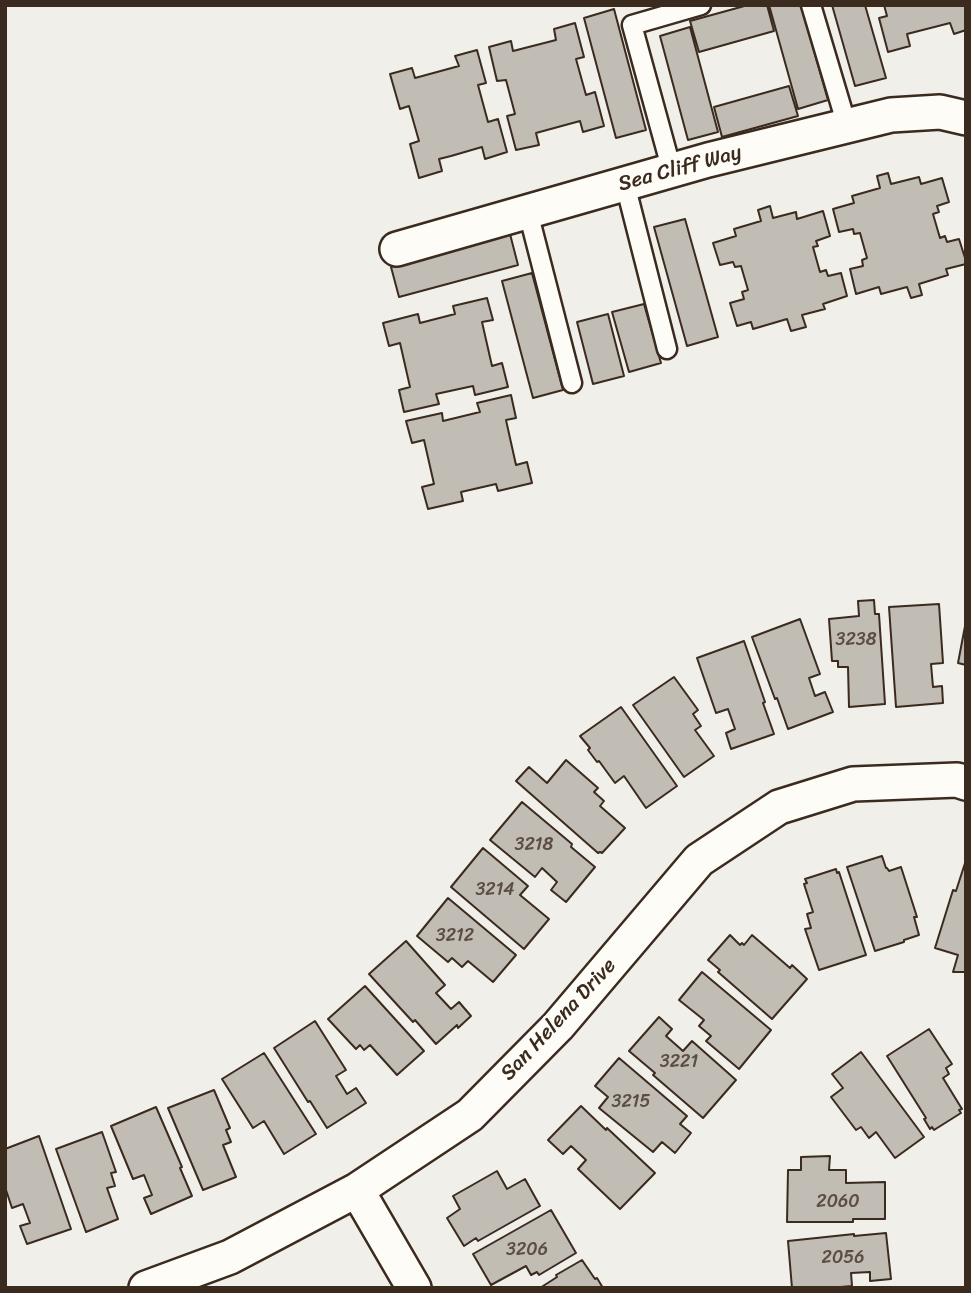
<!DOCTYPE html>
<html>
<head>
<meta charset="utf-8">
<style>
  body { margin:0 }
  #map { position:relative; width:971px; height:1293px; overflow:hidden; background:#f1efea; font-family:Sriracha,sans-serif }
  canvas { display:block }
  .frame { position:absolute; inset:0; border:7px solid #3b2a1e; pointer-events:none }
</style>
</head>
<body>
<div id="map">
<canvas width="971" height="1293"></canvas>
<div class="frame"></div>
</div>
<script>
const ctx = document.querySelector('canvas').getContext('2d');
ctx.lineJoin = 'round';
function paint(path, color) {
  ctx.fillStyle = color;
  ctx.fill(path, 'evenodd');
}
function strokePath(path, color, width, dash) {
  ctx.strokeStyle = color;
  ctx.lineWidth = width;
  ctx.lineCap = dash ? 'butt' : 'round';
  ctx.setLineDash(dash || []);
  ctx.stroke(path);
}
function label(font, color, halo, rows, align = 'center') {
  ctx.font = font + ' Sriracha,sans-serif';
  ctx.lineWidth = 5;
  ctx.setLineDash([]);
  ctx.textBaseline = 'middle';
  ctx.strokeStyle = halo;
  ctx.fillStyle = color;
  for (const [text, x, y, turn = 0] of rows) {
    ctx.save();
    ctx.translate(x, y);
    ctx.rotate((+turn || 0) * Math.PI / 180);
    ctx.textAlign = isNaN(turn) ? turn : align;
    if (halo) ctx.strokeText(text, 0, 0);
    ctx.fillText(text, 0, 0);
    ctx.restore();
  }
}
const building = new Path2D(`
  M748,5H767L774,31L699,52L690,21Z
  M769,5H801L828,100L798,109Z
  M832,5H865L886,78L855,86Z
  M884,5H966V30L954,34L950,23L907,34L910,46L888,52L879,18L887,16Z
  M614,9L646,130L616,138L584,18Z
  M575,23L584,57L576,59L586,95L595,92L604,126L583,132L580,121L536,133L539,145L516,150L507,116L515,114L506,80L497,81L489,47L511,41L513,51L556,40L554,29Z
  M690,27L718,132L688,140L660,36Z
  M477,50L486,83L478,85L488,122L498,119L507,152L485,159L482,147L451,156L439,159L442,171L419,178L410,144L419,141L409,106L400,109L390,74L412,68L415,78L459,66L455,56Z
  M789,86L798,116L722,137L714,107Z
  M888,173L891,184L919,177L921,184L942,178L949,202L937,206L939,212L933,214L940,238L945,236L947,242L959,239L966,261V264L946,269L948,275L919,284L922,295L911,298L907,287L881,294L879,287L856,294L850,269L863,266L862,260L867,258L860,233L854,234L853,229L839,232L833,209L854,203L852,196L880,188L877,176Z
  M770,206L773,218L796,212L797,219L823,211L830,236L816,241L818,246L813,247L820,272L826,270L828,276L841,273L847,296L823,304L825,309L802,315L806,327L791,331L787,319L753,329L751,322L737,326L730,303L744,299L742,292L748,290L741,266L735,267L733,262L720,265L713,243L736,236L734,229L761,221L758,210Z
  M685,219L718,337L687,346L654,227Z
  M510,234L518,265L399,297L391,267Z
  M532,273L563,390L533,398L502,281Z
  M487,298L493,320L482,322L492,366L502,363L508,387L475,395L473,386L436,394L439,404L404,412L399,390L410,387L400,343L389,346L383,323L418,314L420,323L455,314L453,306Z
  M644,304L661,363L629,372L612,312Z
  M608,314L624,376L593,384L577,322Z
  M511,395L516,418L506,420L516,465L527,462L532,483L498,491L496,484L461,492L463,501L428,509L422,487L434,484L424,440L412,443L406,421L442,413L443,421L480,412L477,403Z
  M874,600L875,614H879L885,704L849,707L848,667H838V661H832L829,619L859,616L858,601Z
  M939,604L943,663L931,664L933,687L942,686L943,703L896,707L889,607Z
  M800,619L820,674L809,678L815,696L825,692L833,712L788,729L777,698L775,699L752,637Z
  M966,621V665L958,663Z
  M744,641L765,702L763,703L774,734L731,749L726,733L735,729L728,709L716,713L697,658Z
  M674,677L698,710L693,714L701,726L695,730L714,756L684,777L633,705Z
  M621,707L677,786L646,808L624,776L615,783L599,761L597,762L588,750L590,748L580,736Z
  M566,760L598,788L594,792L604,801L600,806L625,828L602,853L600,852L598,853L516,781L529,767L547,783Z
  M522,802L572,844L571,847L595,867L566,902L551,890L557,882L542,868L535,877L490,840Z
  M483,848L528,886L520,895L549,919L524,949L451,887Z
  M882,856L886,868H887L889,871L901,867L917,917H914L919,935L904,940V942L875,951L847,867Z
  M966,860V972H953L958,955L935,948L953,890L956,891Z
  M836,869L837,873L839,872L866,955L819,970L805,929L811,928L807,914L813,912L804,884L807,883L805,879Z
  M448,898L516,955L493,982L468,961L462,967L452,958L448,962L417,936Z
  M730,935L740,945L742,943L744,945L752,935L790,968L792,965L807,979L772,1019L718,972L720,970L708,960Z
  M406,941L445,985L436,993L451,1009L459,1002L471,1016L458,1028L457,1025L436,1044L415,1020L413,1022L369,974Z
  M702,972L771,1030L739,1069L706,1041L711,1036L699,1026L704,1020L679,1000Z
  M365,986L424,1051L397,1075L370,1045L364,1050L360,1045L356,1049L328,1019Z
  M659,1017L672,1029L666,1036L683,1051L692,1041L736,1080L703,1118L653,1075L655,1073L629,1051Z
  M315,1021L346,1070L336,1076L347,1094L356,1088L366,1103L327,1128L310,1101L308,1102L274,1048Z
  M929,1029L952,1064L946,1068L949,1074L943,1078L962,1109L959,1110L961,1113L934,1130L932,1127L930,1129L924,1119L926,1118L887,1056Z
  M861,1052L924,1137L895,1158L876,1132L869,1138L861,1127L856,1130L831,1097L843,1088L832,1074Z
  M264,1053L316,1134L284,1154L264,1121L253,1128L222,1079Z
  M619,1058L687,1116L680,1124L691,1133L675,1153L662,1142L653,1152L599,1108L608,1097L595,1086Z
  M214,1090L230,1128L226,1130L231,1142L223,1145L236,1177L203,1190L168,1108Z
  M581,1106L606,1130L607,1128L655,1173L620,1209L578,1169L586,1160L571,1146L563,1154L548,1140Z
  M156,1107L182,1167L180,1168L192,1196L151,1214L144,1198L152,1195L144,1175L133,1179L111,1126Z
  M102,1132L116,1172L111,1173L115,1186L107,1188L118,1219L86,1232L56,1149Z
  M39,1136L71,1229L27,1244L20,1226L30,1223L23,1204L12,1208L5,1187V1149Z
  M830,1156L829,1170H846V1183L885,1182V1219H853V1222H787L788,1170H801V1157Z
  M497,1171L507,1189L525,1179L540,1206L478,1241L476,1238L464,1246L447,1218L460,1209L453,1196Z
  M551,1210L576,1253L539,1275L537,1272L531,1275L526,1266L491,1285L473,1254Z
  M886,1233L891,1279L870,1281V1272L851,1273L852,1286L829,1288H792L788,1241L854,1234V1236Z
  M582,1260L595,1279L597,1278L603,1288H540L557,1277L556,1275Z`);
paint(building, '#c1bcb4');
strokePath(building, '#3b2a1e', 2);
const service = new Path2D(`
  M811,5L847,126
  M672,171L632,25L701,5
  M625,184L667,349
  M528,212L572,383`);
const minor = new Path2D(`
  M397,249L708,160L891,115L940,112L966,118
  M357,1190L414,1288
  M146,1288L230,1257L357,1190L470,1115L558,1026L699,860L779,807L853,784L957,780L966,783`);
strokePath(service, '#3b2a1e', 23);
strokePath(minor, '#3b2a1e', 38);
strokePath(service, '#fdfcf7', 18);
strokePath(minor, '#fdfcf7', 33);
label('18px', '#5c4e44', null, [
  ["3238",856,640],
  ["3218",534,845],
  ["3214",495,890],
  ["3212",455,936],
  ["3221",679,1062],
  ["3215",631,1102],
  ["2060",838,1202],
  ["3206",527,1250],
  ["2056",843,1258]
]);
label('21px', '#3b2a1e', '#fdfcf7', [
  ["Sea Cliff Way",680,169,-15],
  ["San Helena Drive",559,1020,-47]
]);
</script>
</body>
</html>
